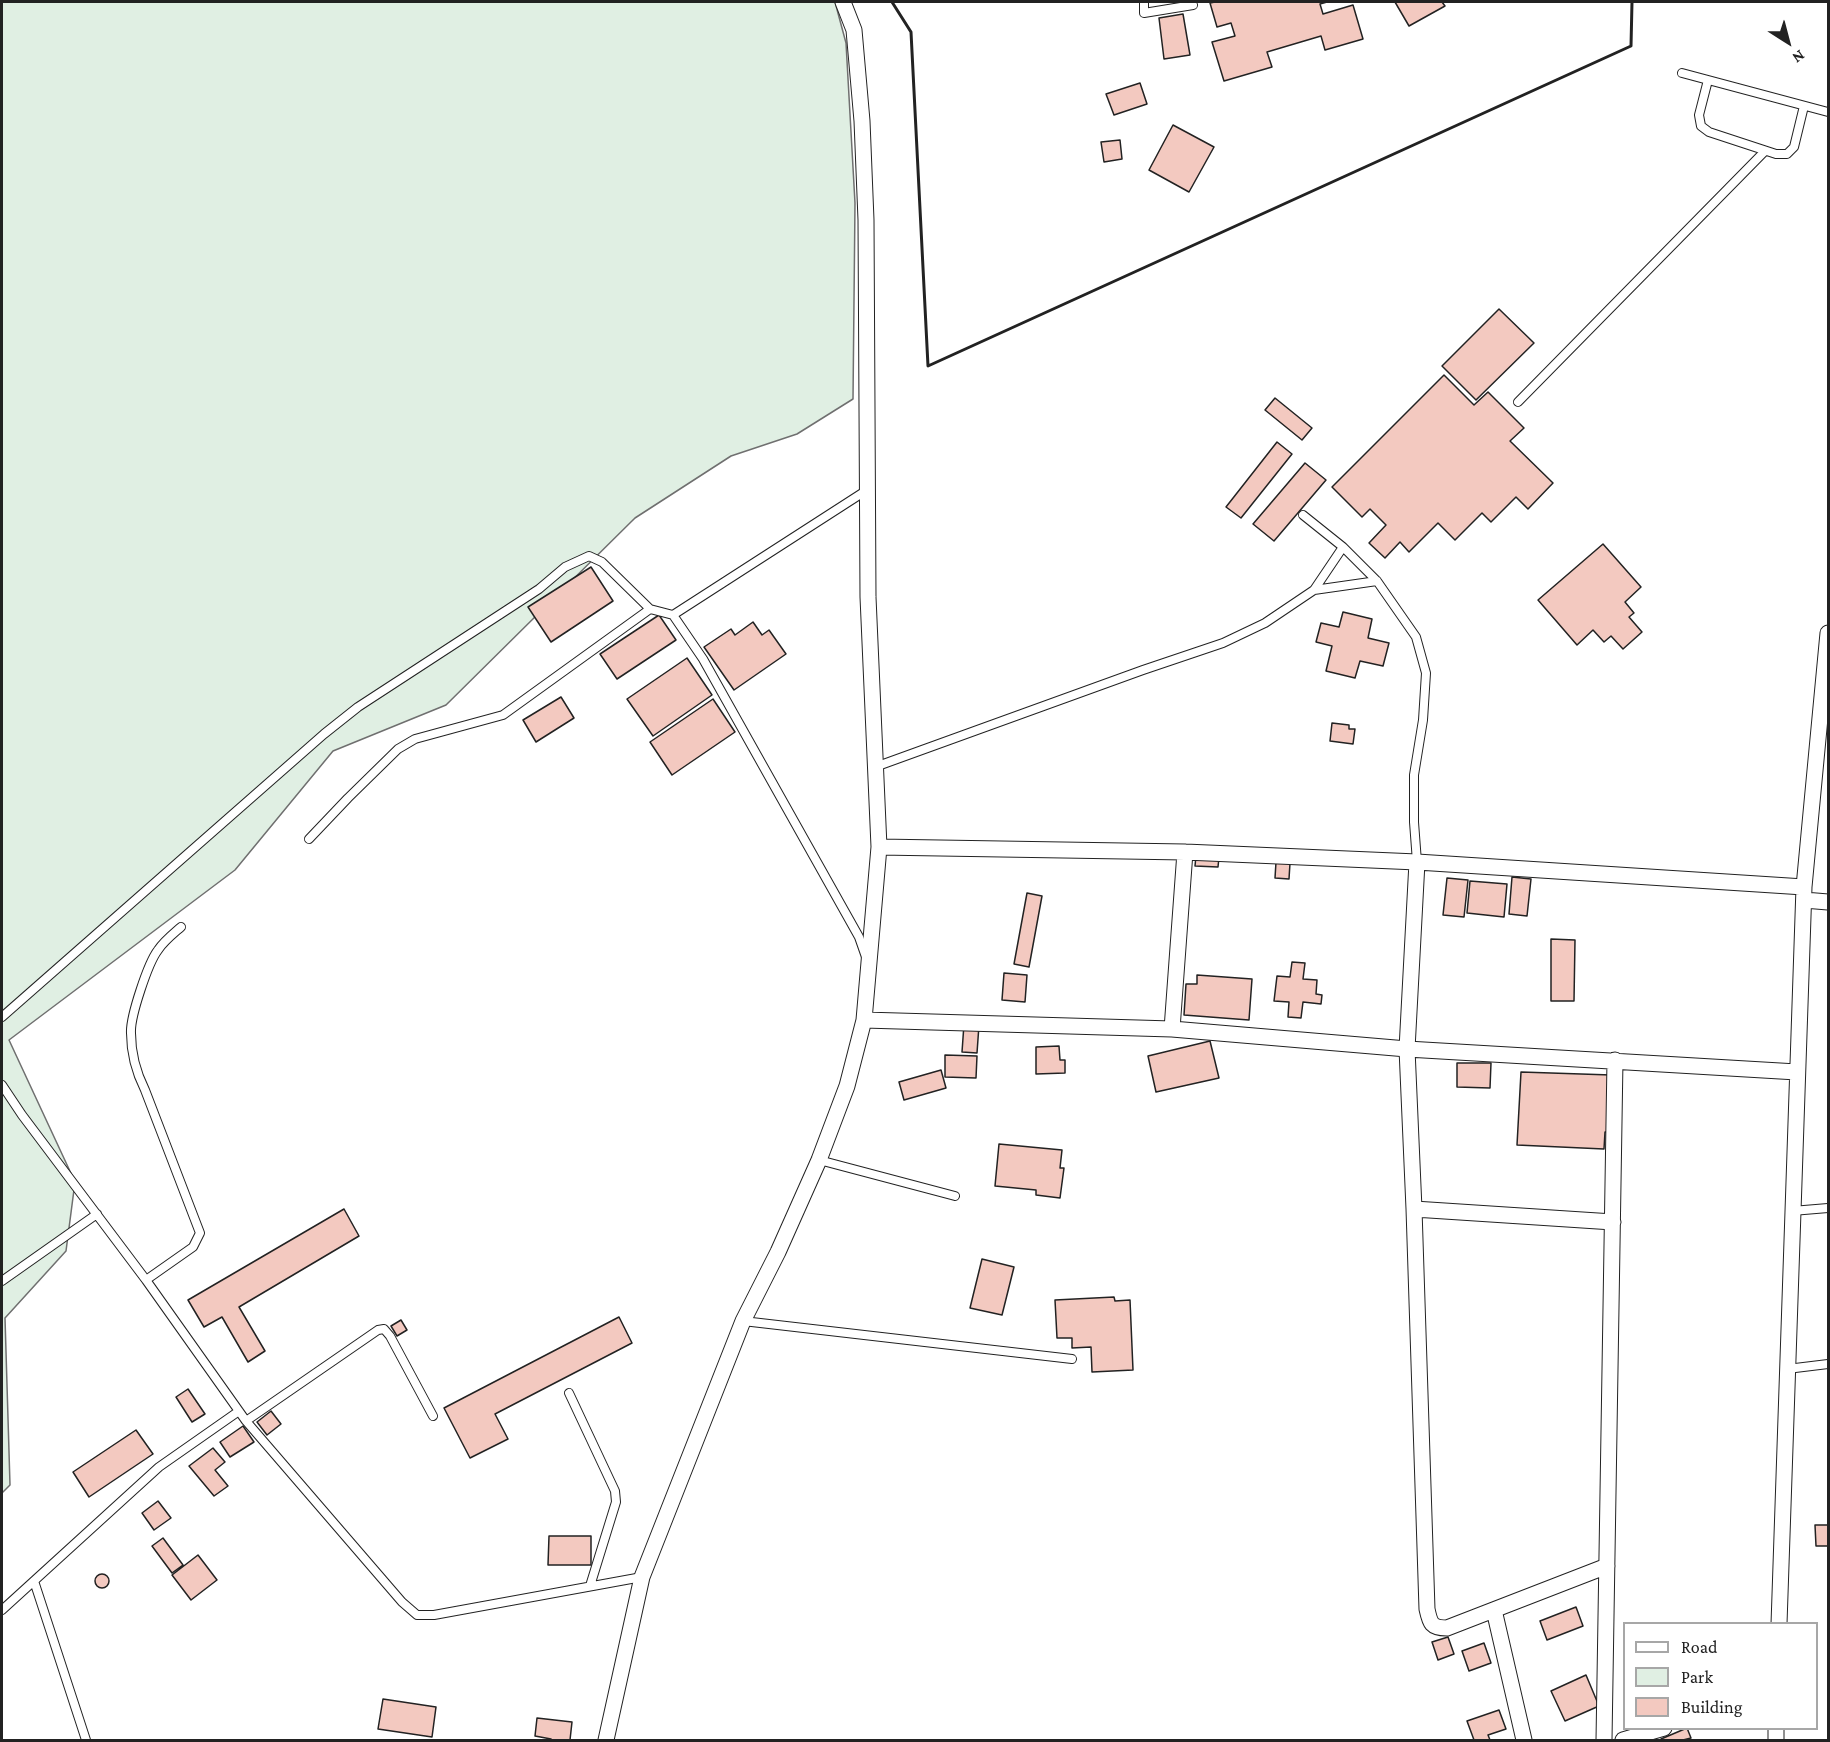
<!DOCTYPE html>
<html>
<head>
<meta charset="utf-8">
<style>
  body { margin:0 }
  #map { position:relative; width:1830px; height:1742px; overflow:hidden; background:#fff; font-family:"Crimson Pro",serif }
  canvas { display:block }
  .frame { position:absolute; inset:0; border:3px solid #222; pointer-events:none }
  .legend { position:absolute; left:1623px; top:1622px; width:195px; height:108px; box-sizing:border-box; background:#fff; border:2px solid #a7a7a7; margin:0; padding:8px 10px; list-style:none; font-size:18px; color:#222 }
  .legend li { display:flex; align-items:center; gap:12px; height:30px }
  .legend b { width:30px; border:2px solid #a7a7a7 }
  .north { position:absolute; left:1758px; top:12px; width:60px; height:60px; -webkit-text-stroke:4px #fff; paint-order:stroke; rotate:144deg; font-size:16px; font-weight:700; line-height:24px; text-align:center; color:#222 }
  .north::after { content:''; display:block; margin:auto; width:21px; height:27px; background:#222; clip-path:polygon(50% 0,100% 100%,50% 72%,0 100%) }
</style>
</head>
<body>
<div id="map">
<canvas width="1830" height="1742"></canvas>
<div class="frame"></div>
<ul class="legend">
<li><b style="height:8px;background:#fff"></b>Road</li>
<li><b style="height:16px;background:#e0efe3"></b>Park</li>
<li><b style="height:16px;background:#f3c9c0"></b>Building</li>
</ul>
<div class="north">N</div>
</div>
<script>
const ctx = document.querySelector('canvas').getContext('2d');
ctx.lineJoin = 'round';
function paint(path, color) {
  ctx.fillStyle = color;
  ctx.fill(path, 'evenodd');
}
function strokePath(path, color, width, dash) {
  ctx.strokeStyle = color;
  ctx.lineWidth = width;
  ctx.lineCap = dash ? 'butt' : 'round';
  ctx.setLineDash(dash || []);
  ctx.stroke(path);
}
const green = new Path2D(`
  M2,2H835L846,43L855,203L853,399L797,434L731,456L635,518L446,705L333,751L235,870L9,1040L75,1182L66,1251L5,1318L10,1485L2,1493Z`);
paint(green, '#e0efe3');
strokePath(green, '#6f6f6f', 1.5);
const building = new Path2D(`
  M1215,2H1327L1320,4L1323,14L1353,5L1363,39L1325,50L1321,36L1267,52L1272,67L1224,81L1212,42L1235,36L1231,23L1217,27L1210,3Z
  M1395,2H1442L1445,6L1409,26Z
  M1183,14L1190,55L1164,59L1159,18Z
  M1140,83L1147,104L1114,115L1106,94Z
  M1173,125L1214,147L1189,192L1149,170Z
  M1120,140L1122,159L1104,162L1101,142Z
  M1499,309L1534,343L1476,400L1442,366Z
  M1444,375L1474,405L1488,392L1524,428L1510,441L1553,483L1528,509L1516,497L1491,522L1482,513L1455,540L1438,523L1409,552L1400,542L1385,558L1369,543L1386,525L1370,509L1362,517L1332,487Z
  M1275,398L1312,428L1302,440L1265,410Z
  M1277,442L1292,454L1241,518L1226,507Z
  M1305,463L1326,480L1274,541L1253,524Z
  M1603,544L1641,587L1625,602L1634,613L1629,617L1642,632L1623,649L1611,636L1604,642L1593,630L1577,645L1538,600Z
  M591,567L613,601L551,642L528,607Z
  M1343,612L1372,619L1368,638L1389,643L1383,666L1360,661L1355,678L1326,671L1332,646L1316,642L1321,623L1339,627Z
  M659,615L676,640L617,679L600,654Z
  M753,622L762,635L769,630L786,654L734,690L704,647L731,629L735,635Z
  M687,658L712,695L653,736L627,699Z
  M561,697L574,718L536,742L523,720Z
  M713,699L735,732L672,775L650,742Z
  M1332,723L1349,725V729H1355L1353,744L1330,741Z
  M1196,856L1219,857L1218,867L1195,866Z
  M1276,862L1290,863L1289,879L1275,878Z
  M1512,877L1531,879L1527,916L1509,914Z
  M1447,878L1468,880L1464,917L1443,915Z
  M1470,881L1507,884L1504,917L1467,913Z
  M1027,893L1042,896L1029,967L1014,964Z
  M1551,939L1575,940L1574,1001H1551Z
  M1292,962L1305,963L1303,979L1317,980L1316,994L1322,995L1321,1004L1303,1002L1301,1018L1288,1017L1289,1002L1274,1001L1277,976L1290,977Z
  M1004,973L1027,975L1025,1002L1002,1000Z
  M1197,975L1252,979L1249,1020L1184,1015L1186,984H1197Z
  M964,1024L979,1025L977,1053L962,1052Z
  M1210,1041L1219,1078L1156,1092L1148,1056Z
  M1059,1046L1060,1060H1065V1073L1036,1074V1047Z
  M945,1055L977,1056L976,1078L945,1077Z
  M1457,1063H1491L1490,1088L1457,1087Z
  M941,1070L946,1088L904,1100L899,1082Z
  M1521,1072L1611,1075L1609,1132H1605L1604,1149L1517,1145Z
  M999,1144L1062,1150L1060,1168H1064L1060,1198L1036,1195V1190L995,1186Z
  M344,1209L359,1236L239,1307L265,1351L248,1362L222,1317L204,1327L188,1300Z
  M982,1259L1014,1267L1002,1315L970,1308Z
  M1114,1297L1115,1301L1130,1300L1133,1370L1092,1372L1091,1347L1072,1348V1338H1057L1055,1300Z
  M619,1317L632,1343L495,1414L508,1439L470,1458L444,1408Z
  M401,1320L407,1330L397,1336L391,1326Z
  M188,1389L205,1414L192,1422L176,1397Z
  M271,1411L281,1424L267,1435L257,1422Z
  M243,1426L254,1442L230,1457L220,1442Z
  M136,1430L153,1454L89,1497L73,1472Z
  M213,1448L225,1462L215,1470L228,1486L214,1496L189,1466Z
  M158,1501L171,1518L154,1530L142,1513Z
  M1815,1525H1828V1546H1816Z
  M549,1536H591V1565H548Z
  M163,1538L183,1565L172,1573L152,1546Z
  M198,1555L217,1580L191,1600L172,1575Z
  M95 1581a7 7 0 1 1 14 0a7 7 0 1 1-14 0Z
  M1576,1607L1583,1626L1547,1640L1540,1621Z
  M1448,1637L1454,1654L1438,1660L1432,1642Z
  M1484,1643L1491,1663L1469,1671L1462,1651Z
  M1586,1675L1599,1706L1565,1721L1551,1691Z
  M383,1699L436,1707L432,1737L378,1729Z
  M1499,1710L1506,1729L1488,1735L1490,1740H1474L1467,1721Z
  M537,1718L572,1722L570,1740H552L551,1739L535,1736Z
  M1687,1728L1691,1738L1683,1740H1662L1661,1739Z`);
paint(building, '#f3c9c0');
strokePath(building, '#222', 1.5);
const service = new Path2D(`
  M1144,2V13L1193,5
  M1682,73L1828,112
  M1708,80L1699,115L1701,126L1709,132L1776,154H1787L1794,147L1804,106
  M1518,402L1765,151
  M1303,515L1343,547L1377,581L1416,637L1426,673L1423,720L1414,775V822L1417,862
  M1314,590L1377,581
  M673,615L867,490
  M875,767L1143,670L1223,643L1265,623L1314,590L1343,547
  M309,839L348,798L398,749L415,739L503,715L650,609L673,615L703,659L859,937L866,957
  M2,1017L324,734L358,707L539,589L565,567L589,556L602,562L650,609
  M2,1085L22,1115L146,1280L246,1421L402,1602L417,1615H434L642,1577
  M819,1160L955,1196
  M1792,1211L1828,1208
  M146,1280L193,1247L200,1233L145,1090C136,1072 131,1053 131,1033C130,1017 148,963 158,950C164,941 173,934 181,927
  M2,1281L97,1214
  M743,1321L1072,1359
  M1787,1369L1828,1364
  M569,1393L615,1491L616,1502L590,1586
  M246,1421L378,1330L384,1329L390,1336L433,1416
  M34,1581L86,1740
  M2,1610L159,1467L239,1411`);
const minor = new Path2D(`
  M879,847L1185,852L1417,862L1804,887
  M1417,862L1407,1049L1414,1209L1427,1609C1430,1623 1431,1628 1447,1628L1607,1566
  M1804,900L1828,902
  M864,1020L1172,1029L1407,1049L1797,1072
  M1172,1029L1185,852
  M1414,1209L1613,1222
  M1494,1610L1524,1740
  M1779,1624L1804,887L1828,633
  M606,1740L642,1577L743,1321L778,1252L819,1160L847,1086L864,1020L879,847L868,597L866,220L862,121L854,30L843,2
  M1604,1740L1615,1060
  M1623,1740L1664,1728
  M1776,1740V1728`);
strokePath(service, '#222', 10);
strokePath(minor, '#222', 17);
strokePath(service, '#fff', 8);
strokePath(minor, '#fff', 15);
strokePath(new Path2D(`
  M892,2L911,32L928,366L1631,46L1632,2`), '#222', 3);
</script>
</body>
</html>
